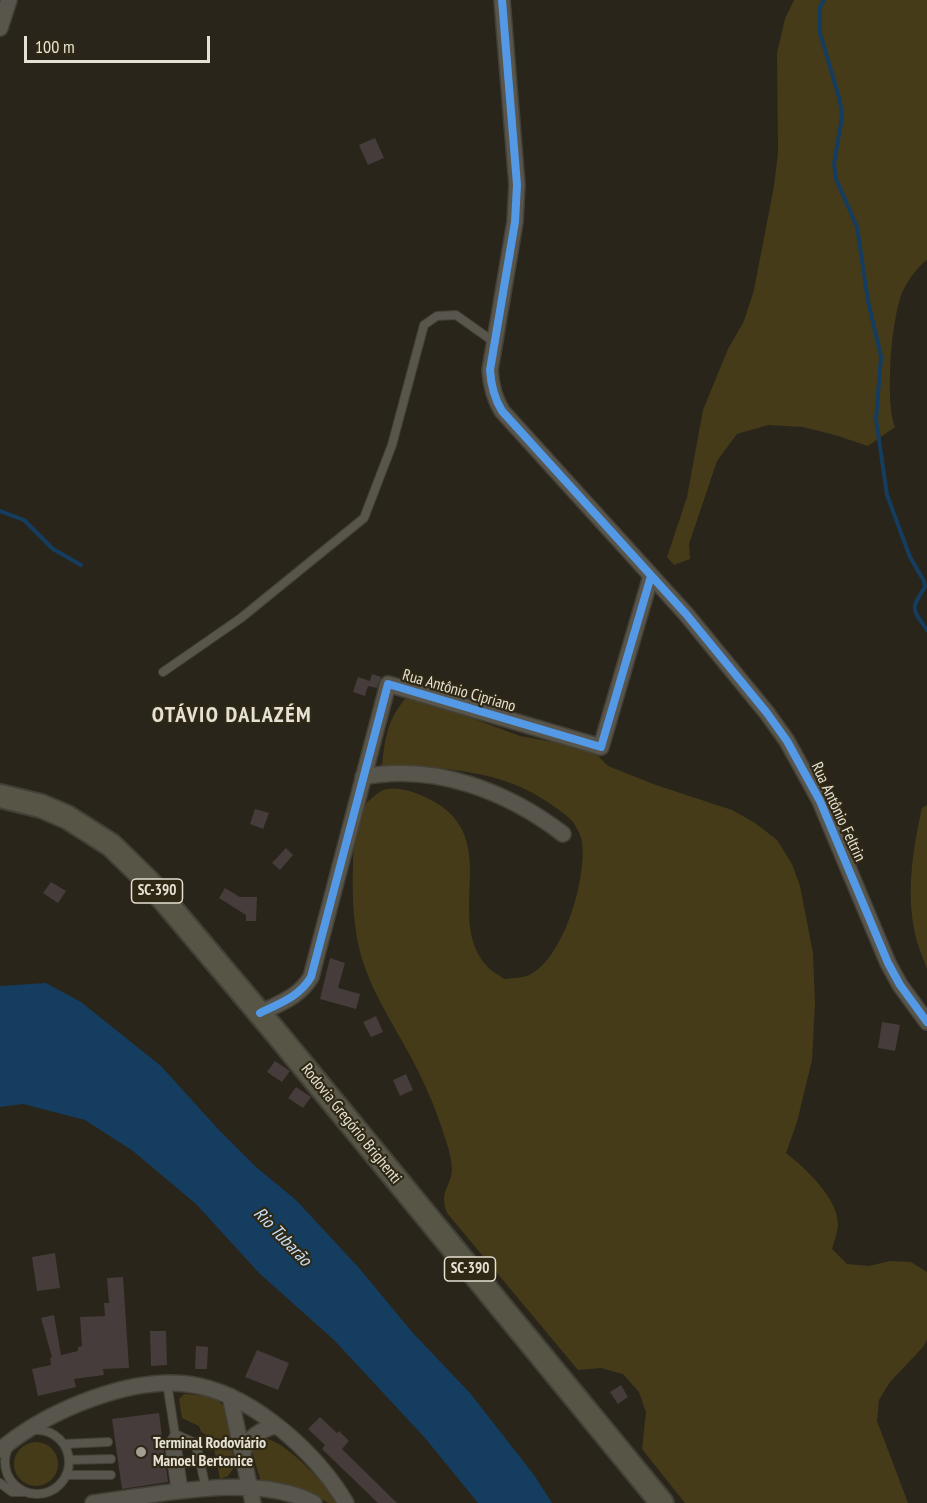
<!DOCTYPE html>
<html>
<head>
<meta charset="utf-8">
<style>
  body { margin:0 }
  #map { position:relative; width:927px; height:1503px; overflow:hidden; background:#29251a; font-family:"PT Sans Narrow",sans-serif }
  canvas { display:block }
  .scale { position:absolute; left:24px; top:36px; width:186px; height:27px; box-sizing:border-box; border:3px solid #e5e1d4; border-top:0; padding-left:8px; font-size:18px; line-height:21px; white-space:nowrap; color:#e5e1d4; -webkit-text-stroke:4px #2f2814; paint-order:stroke }
</style>
</head>
<body>
<div id="map">
<canvas width="927" height="1503"></canvas>
<div class="scale">100 m</div>
</div>
<script>
const ctx = document.querySelector('canvas').getContext('2d');
ctx.lineJoin = 'round';
function paint(path, color) {
  ctx.fillStyle = color;
  ctx.fill(path, 'evenodd');
}
function strokePath(path, color, width, dash) {
  ctx.strokeStyle = color;
  ctx.lineWidth = width;
  ctx.lineCap = dash ? 'butt' : 'round';
  ctx.setLineDash(dash || []);
  ctx.stroke(path);
}
function label(font, color, halo, rows, align = 'center') {
  ctx.font = font + ' "PT Sans Narrow",sans-serif';
  ctx.lineWidth = 4.5;
  ctx.setLineDash([]);
  ctx.textBaseline = 'middle';
  ctx.strokeStyle = halo;
  ctx.fillStyle = color;
  for (const [text, x, y, turn = 0] of rows) {
    ctx.save();
    ctx.translate(x, y);
    ctx.rotate((+turn || 0) * Math.PI / 180);
    ctx.textAlign = isNaN(turn) ? turn : align;
    if (halo) ctx.strokeText(text, 0, 0);
    ctx.fillText(text, 0, 0);
    ctx.restore();
  }
}
paint(new Path2D(`
  M794,0H927V260C918,266 906,283 902,293C891,321 885,400 895,427L868,446L835,435L803,427L768,425L737,434L717,461L689,544L690,559L674,565L667,557L687,497L703,410L728,349L744,321L754,290L774,186L778,153L777,53L785,19Z
  M405,699L423,700L520,736L570,745L593,751L608,766L656,785L732,810L755,823L777,840L792,864L800,886L813,953L815,1004L812,1060L797,1122L786,1153C806,1169 839,1199 838,1226C837,1233 834,1242 832,1249L847,1264L869,1266L890,1261L911,1262L927,1272V1340L923,1347L890,1382L879,1400L877,1421L908,1503H685L642,1449L646,1412L639,1392L623,1374L601,1368L578,1370L447,1213C439,1191 450,1189 452,1170C452,1163 450,1154 448,1147C442,1128 435,1107 426,1088C408,1045 378,1007 363,962C353,931 352,896 353,863C353,850 357,816 364,806C367,801 374,797 378,793C394,781 426,796 441,806C498,846 446,919 486,965C490,971 498,974 504,979C511,978 520,978 527,976C563,962 587,878 582,843C582,837 577,828 573,822C568,816 559,810 552,805C502,769 441,767 382,766C385,738 387,721 405,699Z
  M927,805V969C923,957 917,945 915,933C906,893 913,848 922,808Z
  M184,1394C201,1396 216,1393 225,1409L235,1466L228,1476L220,1479L212,1438L201,1432L199,1426L182,1418L179,1399Z
  M262,1439C282,1436 327,1487 340,1503H329L300,1489L261,1482L251,1448Z
  M14 1464a22 22 0 1 1 44 0a22 22 0 1 1-44 0Z`), '#463b19');
paint(new Path2D(`
  M46,983L81,1002L161,1066L218,1129L256,1167L296,1200L360,1269L412,1332L470,1393L534,1475L552,1503H478L425,1438L334,1340L259,1273L196,1204L133,1151L85,1120L23,1104L0,1107V986Z`), '#143d60');
strokePath(new Path2D(`
  M824,0L820,7V33L840,101L842,117L834,164L836,179L857,227L868,301L881,357L876,419L887,495L910,557L924,581L925,587C910,610 912,608 927,630
  M0,511L24,520L53,549L81,565`), '#143d60', 4);
paint(new Path2D(`
  M375,138L384,158L368,165L359,145Z
  M372,674L381,677L377,688L368,686L365,696L353,692L358,677L370,681Z
  M255,809L269,813L263,829L250,824Z
  M286,848L293,855L280,870L272,863Z
  M51,882L66,891L58,903L43,893Z
  M225,888L240,897H257L256,921H246V915L219,898Z
  M330,958L345,963L338,988L360,994L356,1009L320,999Z
  M376,1016L383,1032L371,1037L363,1022Z
  M882,1022L900,1025L895,1051L878,1048Z
  M275,1061L290,1071L282,1082L267,1072Z
  M406,1074L413,1090L400,1096L393,1080Z
  M296,1087L311,1097L303,1108L288,1098Z
  M55,1253L60,1288L37,1291L32,1257Z
  M123,1277L129,1368L103,1369L104,1375L74,1379L76,1387L38,1396L32,1369L51,1365L50,1358L52,1357L41,1318L54,1315L61,1355L78,1351V1347L82,1346L80,1317L105,1316L104,1303H109L107,1278Z
  M150,1331H166L167,1365L151,1366Z
  M196,1346L208,1347L207,1369H195Z
  M257,1350L289,1363L278,1390L245,1377Z
  M621,1385L628,1397L618,1404L610,1392Z
  M159,1413L168,1482L122,1489L112,1419Z
  M320,1417L337,1433L339,1431L349,1441L342,1449L397,1503H378L322,1449L325,1445L308,1429Z`), '#463c3b');
const lane = new Path2D(`
  M163,672L241,618L364,518L392,445L424,325L437,316L456,315L494,342
  M167,1383L184,1492
  M5 1462a32 32 0 1 1 64 0a32 32 0 1 1-64 0Z
  M175,1434L193,1442L198,1452L206,1489
  M175,1434L169,1444L176,1493
  M64,1444L108,1442
  M69,1460L111,1459
  M66,1475H111
  M0,1483L12,1492H25`);
const street = new Path2D(`
  M502,0L517,185L515,222L490,370C491,386 494,398 502,411L686,614L767,713L787,741L820,801L888,963L900,985L927,1022
  M0,28L9,0
  M363,777C434,763 507,791 563,834
  M260,1013C280,1003 299,997 311,977L388,684L601,747L651,576
  M230,1396L253,1503
  M0,1450C48,1410 137,1372 199,1386C256,1398 317,1454 346,1503
  M242,1452C251,1437 259,1430 275,1426
  M93,1503C157,1495 256,1472 314,1503`);
const primary = new Path2D(`
  M0,796L41,806L67,817L111,845L148,881L278,1035L662,1503`);
strokePath(lane, '#434037', 10);
strokePath(street, '#434037', 18);
strokePath(primary, '#434037', 26);
strokePath(lane, '#58554c', 8);
strokePath(street, '#58554c', 15);
strokePath(primary, '#565546', 22);
strokePath(new Path2D(`
  M502,0L517,185L515,222L490,370C491,386 494,398 502,411L686,614L767,713L787,741L820,801L888,963L900,985L927,1022
  M260,1013C280,1003 299,997 311,977L388,684L601,747L651,576`), '#5399e6', 8);
for (const [x, y, r, color] of [
  [141,1452,6,"#a39f93"]
]) {
  const dot = new Path2D();
  dot.arc(x, y, r, 0, 2 * Math.PI);
  ctx.fillStyle = color;
  ctx.fill(dot);
  strokePath(dot, '#2f2814', 2);
}
for (const [x, y, w] of [
  [157,891,51],
  [470,1269,51]
]) {
  const box = new Path2D();
  box.roundRect(x - w / 2, y - 12, w, 24, 4.5);
  ctx.fillStyle = '#2f2814';
  ctx.fill(box);
  strokePath(box, '#e5e1d4', 1.5);
}
label('bold 15px', '#e5e1d4', null, [
  ["SC-390",157,891],
  ["SC-390",470,1269]
]);
label('16px', '#e5e1d4', '#2f2814', [
  ["Rua Antônio Cipriano",459,691,16],
  ["Rua Antônio Feltrin",838,812,65],
  ["Rodovia Gregório Brighenti",351,1124,51]
]);
label('bold 16px', '#e5e1d4', '#2f2814', [
  ["Terminal Rodoviário",153,1443],
  ["Manoel Bertonice",153,1461]
], 'left');
label('italic 18px', '#c6e0fb', '#2f2814', [
  ["Rio Tubarão",282,1237,46]
]);
ctx.letterSpacing = '1.5px';
label('bold 22px', '#e5e1d4', '#2f2814', [
  ["OTÁVIO DALAZÉM",232,716]
]);
ctx.letterSpacing = '0px';
</script>
</body>
</html>
